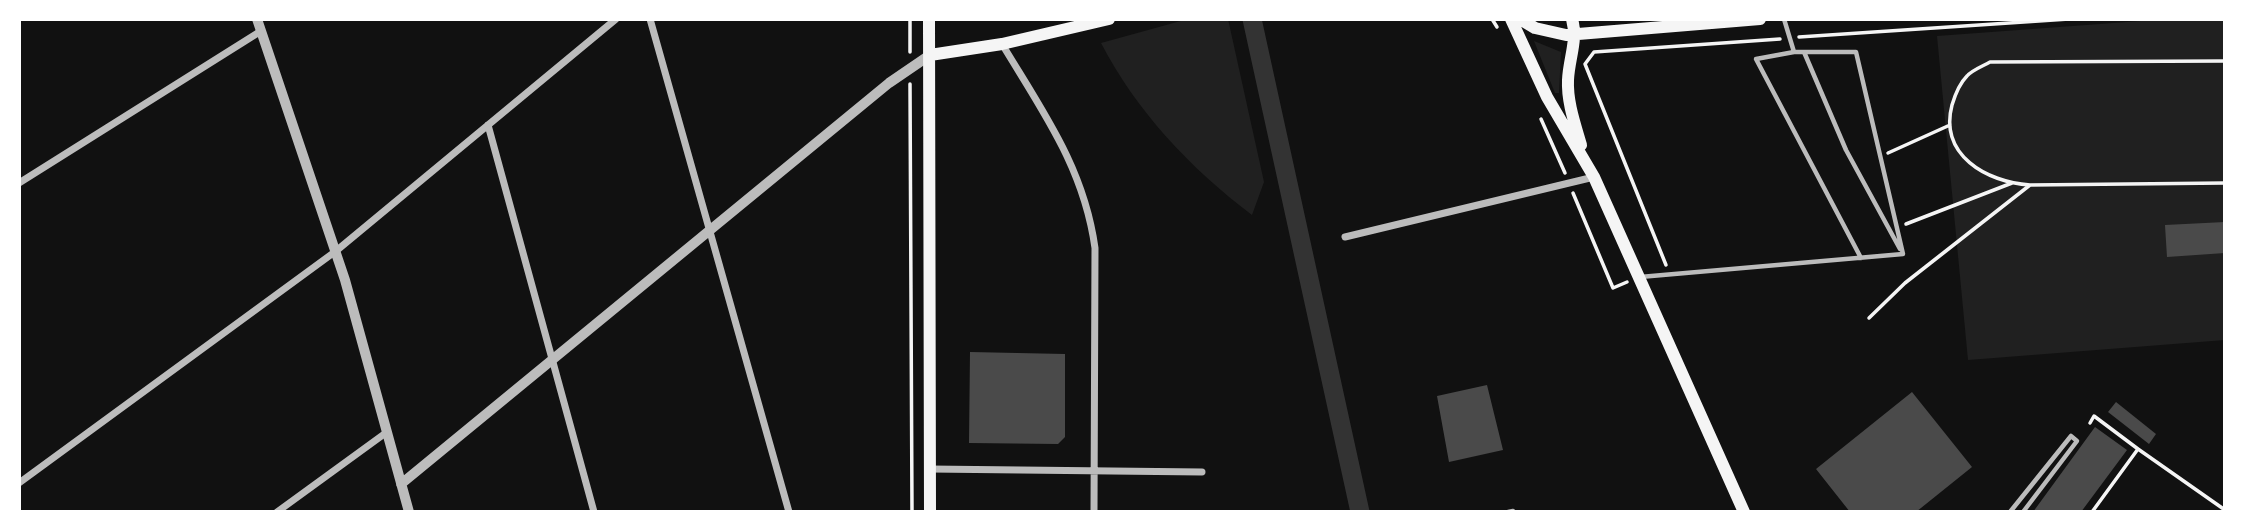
<!DOCTYPE html>
<html>
<head>
<meta charset="utf-8">
<style>
  body { margin:0 }
  #map { position:relative; width:2244px; height:531px; overflow:hidden; background:#111; font-family:"IBM Plex Serif",serif }
  canvas { display:block }
  .frame { position:absolute; inset:0; border:21px solid #fff; pointer-events:none }
</style>
</head>
<body>
<div id="map">
<canvas width="2244" height="531"></canvas>
<div class="frame"></div>
</div>
<script>
const ctx = document.querySelector('canvas').getContext('2d');
ctx.lineJoin = 'round';
function paint(path, color) {
  ctx.fillStyle = color;
  ctx.fill(path, 'evenodd');
}
function strokePath(path, color, width, dash) {
  ctx.strokeStyle = color;
  ctx.lineWidth = width;
  ctx.lineCap = dash ? 'butt' : 'round';
  ctx.setLineDash(dash || []);
  ctx.stroke(path);
}
paint(new Path2D(`
  M1188,19H1228L1264,182L1252,215C1190,168 1137,112 1101,43Z
  M2168,19H2225V340L1968,360L1937,36Z
  M1534,41L1561,52L1559,93H1555Z`), '#202020');
strokePath(new Path2D(`
  M1252,19L1360,512`), '#333', 19);
paint(new Path2D(`
  M2225,222V253L2167,257L2165,225Z
  M970,352L1065,354V437L1058,444L969,443Z
  M1487,385L1503,450L1449,462L1437,396Z
  M1912,392L1972,467L1916,512H1850L1816,469Z
  M2116,402L2156,434L2149,444L2108,412Z
  M2095,427L2127,450L2081,512H2033Z`), '#4a4a4a');
strokePath(new Path2D(`
  M910,19V52
  M1492,19L1497,27
  M1799,37L2069,19
  M910,84L912,512
  M1541,119L1565,173
  M1888,153L1950,125
  M2030,185L2225,183
  M1573,193L1613,288L1627,282
  M1906,224L2012,183
  M1666,265L1585,64L1594,52L1780,39
  M1869,318L1905,283L2030,185C1986,182 1939,155 1952,105C1955,95 1960,83 1967,76C1972,70 1983,66 1990,62L2225,61
  M2090,423L2094,416L2138,449
  M2092,512L2138,449L2225,510`), '#f5f5f5', 3.5);
strokePath(new Path2D(`
  M1794,52L1756,59L1861,258
  M1804,52L1846,150L1900,249
  M1640,277L1903,254L1856,52H1794L1784,19
  M1508,512L1513,511
  M2010,512L2071,436L2077,441L2023,512`), '#bcbcbc', 4.5);
strokePath(new Path2D(`
  M650,19L789,512
  M1002,44C1043,112 1084,168 1095,248L1094,512
  M488,125L594,512
  M19,183L261,31
  M1345,237L1594,177
  M930,469L1202,472
  M19,483L336,251L616,19
  M277,512L387,432`), '#bcbcbc', 7);
strokePath(new Path2D(`
  M257,19L345,280L409,512
  M401,484L889,83L930,55`), '#bcbcbc', 10);
strokePath(new Path2D(`
  M929,19L930,512
  M1511,19L1547,97L1594,177L1744,512
  M1520,19L1535,28L1566,35L1760,19
  M1572,19C1578,40 1569,58 1568,80C1567,102 1575,124 1581,145
  M930,55L1002,44L1109,19`), '#f5f5f5', 12);
</script>
</body>
</html>
